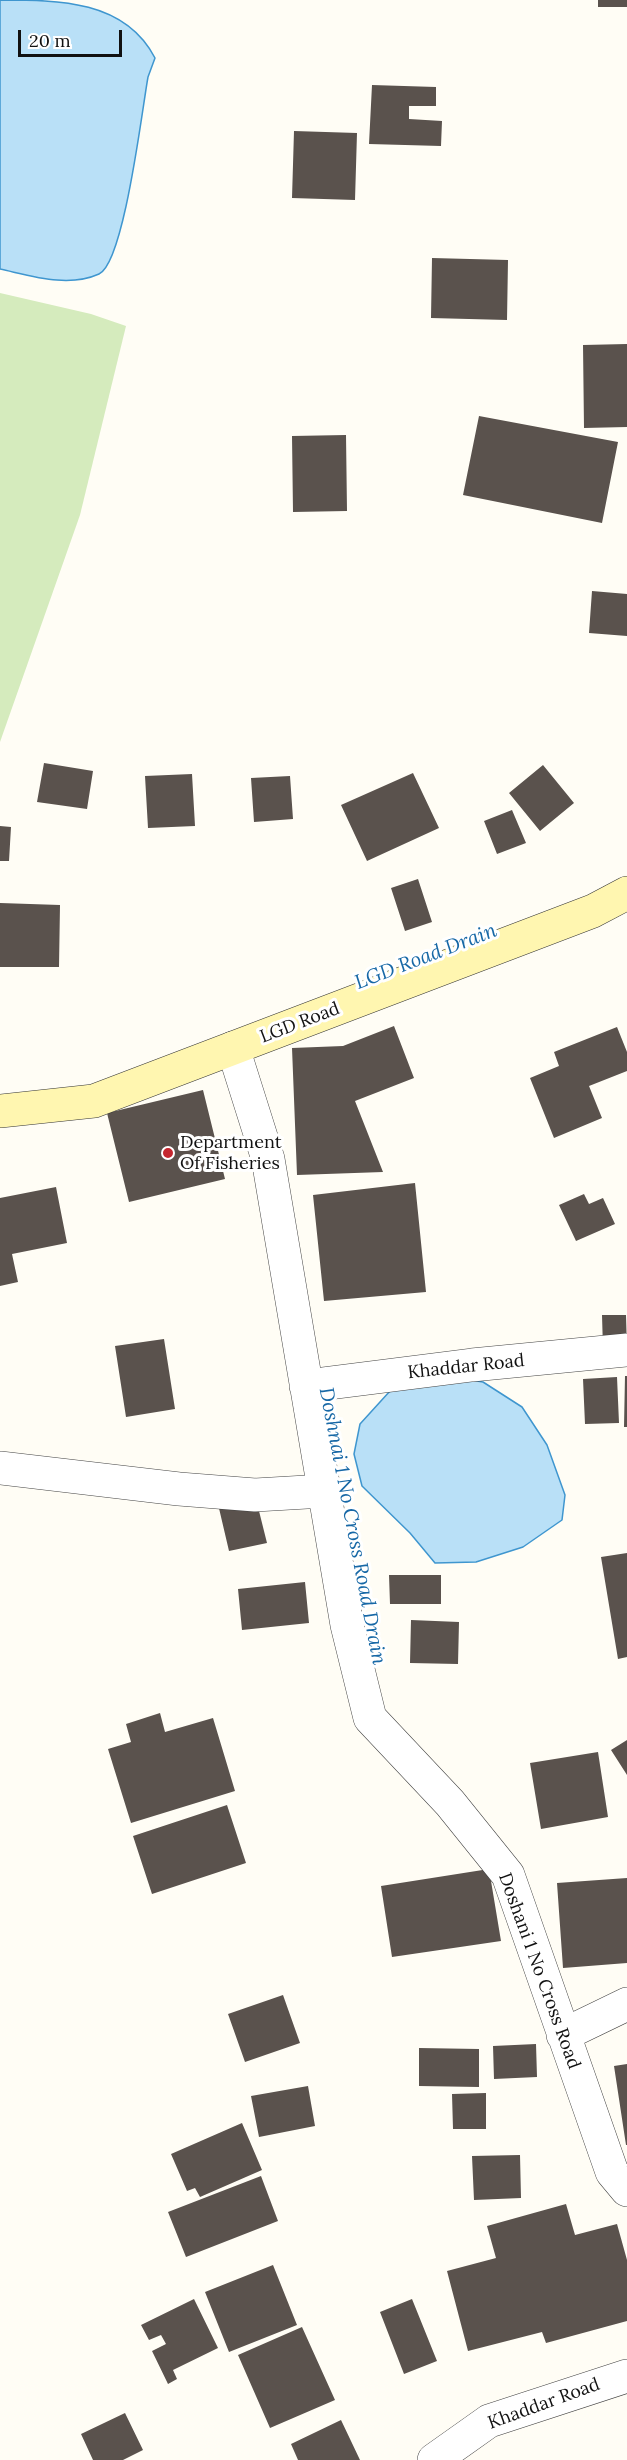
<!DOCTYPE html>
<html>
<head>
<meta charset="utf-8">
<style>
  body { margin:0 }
  #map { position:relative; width:627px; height:2460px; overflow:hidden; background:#fffdf5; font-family:Lora,serif }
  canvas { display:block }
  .scale { position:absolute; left:18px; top:30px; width:104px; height:27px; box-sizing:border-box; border:3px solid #111; border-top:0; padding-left:8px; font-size:18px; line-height:21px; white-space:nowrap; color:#111; -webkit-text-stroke:4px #fff; paint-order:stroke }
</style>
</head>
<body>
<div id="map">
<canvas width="627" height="2460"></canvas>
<div class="scale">20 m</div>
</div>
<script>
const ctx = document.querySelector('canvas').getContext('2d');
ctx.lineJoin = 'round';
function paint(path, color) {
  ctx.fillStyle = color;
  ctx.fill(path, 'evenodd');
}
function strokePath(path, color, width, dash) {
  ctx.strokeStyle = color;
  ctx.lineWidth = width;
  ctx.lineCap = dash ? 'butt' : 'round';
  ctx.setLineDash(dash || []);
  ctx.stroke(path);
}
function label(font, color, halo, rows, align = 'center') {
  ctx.font = font + ' Lora,serif';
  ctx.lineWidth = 6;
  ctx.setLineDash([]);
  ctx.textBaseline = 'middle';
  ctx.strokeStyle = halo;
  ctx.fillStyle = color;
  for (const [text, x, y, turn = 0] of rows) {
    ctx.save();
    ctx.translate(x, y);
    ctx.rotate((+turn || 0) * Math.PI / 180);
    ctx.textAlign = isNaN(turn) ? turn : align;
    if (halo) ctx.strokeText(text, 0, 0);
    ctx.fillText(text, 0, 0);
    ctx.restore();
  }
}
paint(new Path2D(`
  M0,293L91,314L126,326L80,515L0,742Z`), '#d5ebbd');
const water = new Path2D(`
  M0,0C59,0 125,0 155,58L148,77C142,110 124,263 99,274C68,288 32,276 0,269Z
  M458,1378L483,1382L522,1407L547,1445L565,1495L562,1520L523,1547L476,1562L435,1563L410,1533L362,1486L354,1454L360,1424L390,1391Z`);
paint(water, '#b9e0f7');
strokePath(water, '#3f96cf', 1.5);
paint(new Path2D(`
  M598,0H627V7H598Z
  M372,85L436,87V106H409V119L442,121L441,146L369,144Z
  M294,131L357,133L355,200L292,198Z
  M432,258L508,260L507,320L431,318Z
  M627,344V427L584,428L583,345Z
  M479,416L618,442L602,523L463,495Z
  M346,435L347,511L293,512L292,436Z
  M592,591L627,594V636L589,633Z
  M44,763L93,771L87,809L37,802Z
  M543,765L574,803L540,831L509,793Z
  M413,773L439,828L367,861L341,805Z
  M192,774L195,826L148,828L145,776Z
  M290,776L293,819L254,822L251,778Z
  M512,810L526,843L497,854L484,821Z
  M0,826L11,827L9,861H0Z
  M418,879L432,922L405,931L391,888Z
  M0,903L60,905L59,967H0Z
  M394,1026L414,1078L355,1101L383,1172L297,1175L292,1048L343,1046Z
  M617,1027L627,1052V1071L589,1086L602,1118L554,1138L530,1078L559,1066L554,1052Z
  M203,1090L225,1179L129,1202L107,1113Z
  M415,1183L426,1292L324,1301L313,1195Z
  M56,1187L67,1243L12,1254L18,1282L0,1286V1198Z
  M584,1194L589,1204L603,1198L615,1224L576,1241L559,1205Z
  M602,1315H626L627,1349H603Z
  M164,1339L175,1409L126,1417L115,1346Z
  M625,1376H627V1427H624Z
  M617,1377L619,1423L585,1424L583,1379Z
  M255,1495L267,1543L229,1551L218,1504Z
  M627,1553V1657L618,1659L601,1557Z
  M389,1575H441V1604H390Z
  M305,1582L309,1623L242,1630L238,1589Z
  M411,1620L459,1622L458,1664L410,1663Z
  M160,1713L165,1732L213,1718L235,1791L131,1823L108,1749L131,1742L126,1724Z
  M627,1740V1775L611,1750Z
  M598,1752L608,1817L541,1829L530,1763Z
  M227,1805L246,1863L152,1894L133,1836Z
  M489,1869L501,1941L392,1957L381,1886Z
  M627,1878V1963L563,1968L557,1883Z
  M283,1995L300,2043L245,2062L228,2014Z
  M536,2044L537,2077L494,2079L493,2046Z
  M419,2048L479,2049V2087L419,2086Z
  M627,2064V2145H626L614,2066Z
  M308,2086L315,2126L259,2137L251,2096Z
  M486,2093V2129H453L452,2094Z
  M242,2123L262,2170L200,2197L195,2188L187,2191L171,2154Z
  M520,2155L521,2198L474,2200L472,2156Z
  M261,2176L278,2221L186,2257L168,2212Z
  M566,2204L575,2235L617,2224L627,2260V2321L546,2343L542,2332L468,2351L447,2271L496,2258L487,2226Z
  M273,2265L297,2325L229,2352L205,2292Z
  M194,2299L218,2348L173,2370L177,2379L168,2384L152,2351L166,2344L161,2335L149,2340L141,2325Z
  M412,2299L437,2361L404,2374L380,2312Z
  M302,2327L335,2400L270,2428L238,2355Z
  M125,2413L143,2450L123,2460H93L81,2434Z
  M341,2420L360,2460H298L291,2444Z`), '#5a524d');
const minor = new Path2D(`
  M0,1468L179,1489L255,1495L324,1491`);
const tertiary = new Path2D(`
  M233,1048L268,1159L347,1625L370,1718L450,1803L508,1875L612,2172L627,2190
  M306,1386L472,1365L627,1350
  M563,2035L627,2004
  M434,2460L489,2421L627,2376`);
const secondary = new Path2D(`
  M0,1111L94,1101L593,911L627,893`);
strokePath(minor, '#444', 34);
strokePath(tertiary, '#444', 34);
strokePath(secondary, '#333', 34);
strokePath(minor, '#fff', 33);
strokePath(tertiary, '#fff', 33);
strokePath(secondary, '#fff6b0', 33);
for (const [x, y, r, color] of [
  [168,1153,6,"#c4262e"]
]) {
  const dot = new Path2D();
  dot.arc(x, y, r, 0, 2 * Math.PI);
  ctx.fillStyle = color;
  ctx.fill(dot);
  strokePath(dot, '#fff', 2);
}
label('18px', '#111', '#fff', [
  ["LGD Road",300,1023,-21],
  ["Khaddar Road",466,1367,-6],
  ["Doshani 1 No Cross Road",539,1971,70],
  ["Khaddar Road",544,2404,-20]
]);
label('18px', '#111', '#fff', [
  ["Department",180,1143],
  ["Of Fisheries",180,1164]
], 'left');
label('italic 20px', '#1768a6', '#fff', [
  ["LGD Road Drain",426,957,-21],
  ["Doshnai 1 No Cross Road Drain",352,1526,79]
]);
</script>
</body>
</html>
